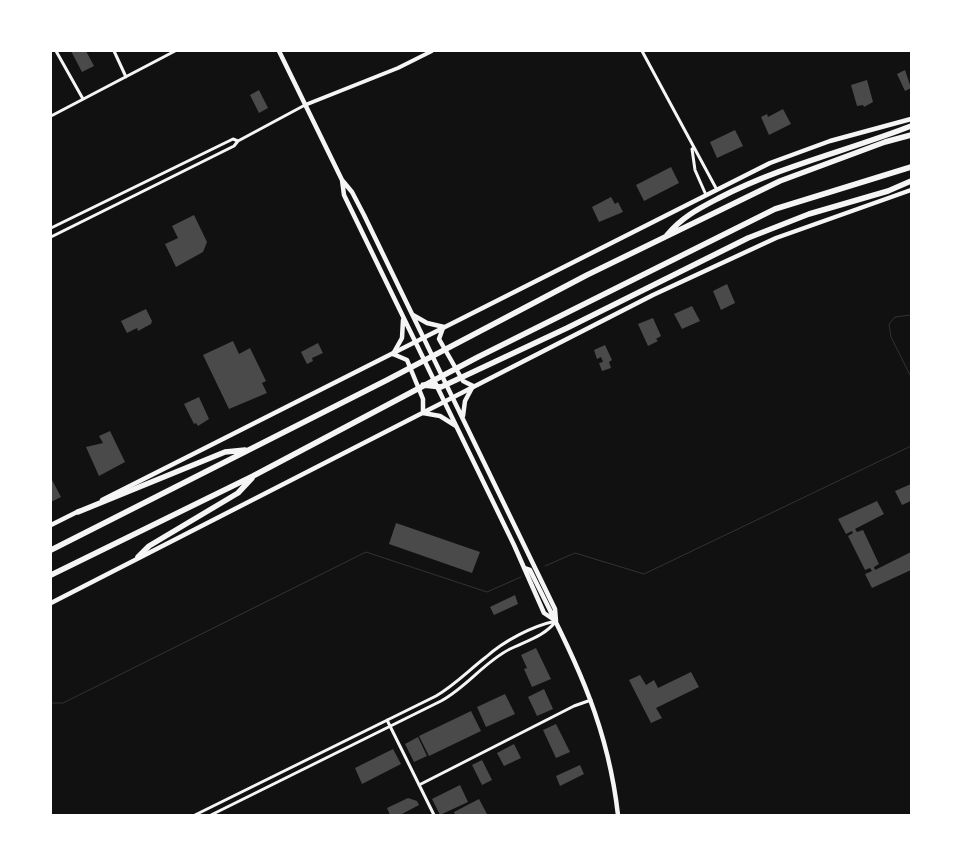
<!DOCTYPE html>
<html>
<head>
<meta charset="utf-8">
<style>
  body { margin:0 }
  #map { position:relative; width:962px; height:866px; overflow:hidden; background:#111; font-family:"Sofia Sans Condensed",sans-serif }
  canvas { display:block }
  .frame { position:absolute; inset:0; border:52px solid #fff; pointer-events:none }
</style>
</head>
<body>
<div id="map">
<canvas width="962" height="866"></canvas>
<div class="frame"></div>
</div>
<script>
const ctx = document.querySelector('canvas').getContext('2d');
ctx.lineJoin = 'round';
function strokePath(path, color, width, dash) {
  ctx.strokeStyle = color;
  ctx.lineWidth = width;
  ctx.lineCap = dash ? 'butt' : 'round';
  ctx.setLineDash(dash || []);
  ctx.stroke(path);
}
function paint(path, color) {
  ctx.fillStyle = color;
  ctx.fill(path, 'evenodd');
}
strokePath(new Path2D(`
  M911,315L895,317L889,324L891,337L911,377
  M545,566L575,553L644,574L911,446
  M51,703H63L366,552L487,592L521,577`), '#333', 1);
paint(new Path2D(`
  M71,51H86L94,66L82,72Z
  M905,70L911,88L905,91L897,74Z
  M867,80L873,102L864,107L863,105L857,106L851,85Z
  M259,90L268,108L259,113L250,95Z
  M783,109L791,124L769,135L761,117L767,114L768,117Z
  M735,130L743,146L717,158L710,142Z
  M671,167L679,183L644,201L636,185Z
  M611,197L615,204L618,202L623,212L599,222L592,207Z
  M194,215L207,242L203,252L176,267L165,244L178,238L172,226Z
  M727,284L735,303L721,310L713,291Z
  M692,306L700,321L682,329L674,314Z
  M146,309L152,321L151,324L138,331L137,328L127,333L121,321Z
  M653,318L661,336L656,339L658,341L648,346L638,324Z
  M233,341L239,354L250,348L266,381L262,383L267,393L229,409L203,355Z
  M318,343L323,353L312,358L313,361L307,364L301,352Z
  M605,345L612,360L609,362L611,368L602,371L599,363L603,362L601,357L597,359L594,350Z
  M199,397L209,419L198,426L196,423L194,424L184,404Z
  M110,431L125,462L99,476L86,447L103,443L99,436Z
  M51,478L61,497L51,502Z
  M911,484V501L902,505L895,491Z
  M877,501L884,514L855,529L857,532L863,530L879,564L874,567L875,570L911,552V570L872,588L865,574L872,571L870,568L865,570L848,536L853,533L852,531L846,534L838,519Z
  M396,523L480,552L472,573L389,544Z
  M515,595L518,604L494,615L490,607Z
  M536,648L551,679L532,687L524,669L527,668L521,655Z
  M691,672L699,687L656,708L662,718L651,723L629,680L640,675L646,685L654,680L658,688Z
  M544,689L553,709L537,716L528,697Z
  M505,694L515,714L486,727L477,707Z
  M471,711L481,731L429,756L419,736Z
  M556,724L570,752L556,758L543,730Z
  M418,737L427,756L414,762L405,744Z
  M514,744L521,758L504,766L497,753Z
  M393,749L401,764L362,784L355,768Z
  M482,760L492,780L482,785L472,765Z
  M580,765L584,774L560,786L556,776Z
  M460,785L468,802L440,815L432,799Z
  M408,798L417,801L419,805L400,815H390L387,808Z
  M479,799L487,814L455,815L454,812Z`), '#4a4a4a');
strokePath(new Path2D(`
  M56,51L83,99
  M114,51L126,77
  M642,51L717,190
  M51,116L175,51
  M692,149L695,170L706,195
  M51,228L233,139L238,141
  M51,237L234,146L238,141L305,105
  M387,720L434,815
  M419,785L574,706L591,700
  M195,815L436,696C455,685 469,670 486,657C504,641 532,626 556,621
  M211,815L441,701C467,687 484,662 510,649C526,641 545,636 556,621`), '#f5f5f5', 3);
strokePath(new Path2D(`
  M305,105L398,68L432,51`), '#f5f5f5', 4);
strokePath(new Path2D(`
  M443,328L439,339L463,381L473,386
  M393,354L407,360L423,399V413
  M102,500L770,163L830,141L911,119
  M51,525L79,511
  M51,603L653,295L776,238L911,190`), '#f5f5f5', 4.5);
strokePath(new Path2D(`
  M279,51L342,180L352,192L364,215L555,609L556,621
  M342,180L344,195L514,545L544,613L556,621
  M413,315L427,323L444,327
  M393,354L402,338L403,320
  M423,413L440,416L456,426
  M463,416L465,401L473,386
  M524,568L530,570C572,655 607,718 618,815`), '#f5f5f5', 4.5);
strokePath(new Path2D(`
  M667,235C682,217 698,209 719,198C780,166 847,151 911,126
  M423,385L441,387L567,328L748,238L809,214L888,191L911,181
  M78,512L225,452L245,450
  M51,550L387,380L587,275L780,181L885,142L911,135
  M138,557L149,546L238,493L252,478
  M51,575L253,476L478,357L775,209L911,167`), '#f5f5f5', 5.5);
</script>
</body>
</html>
